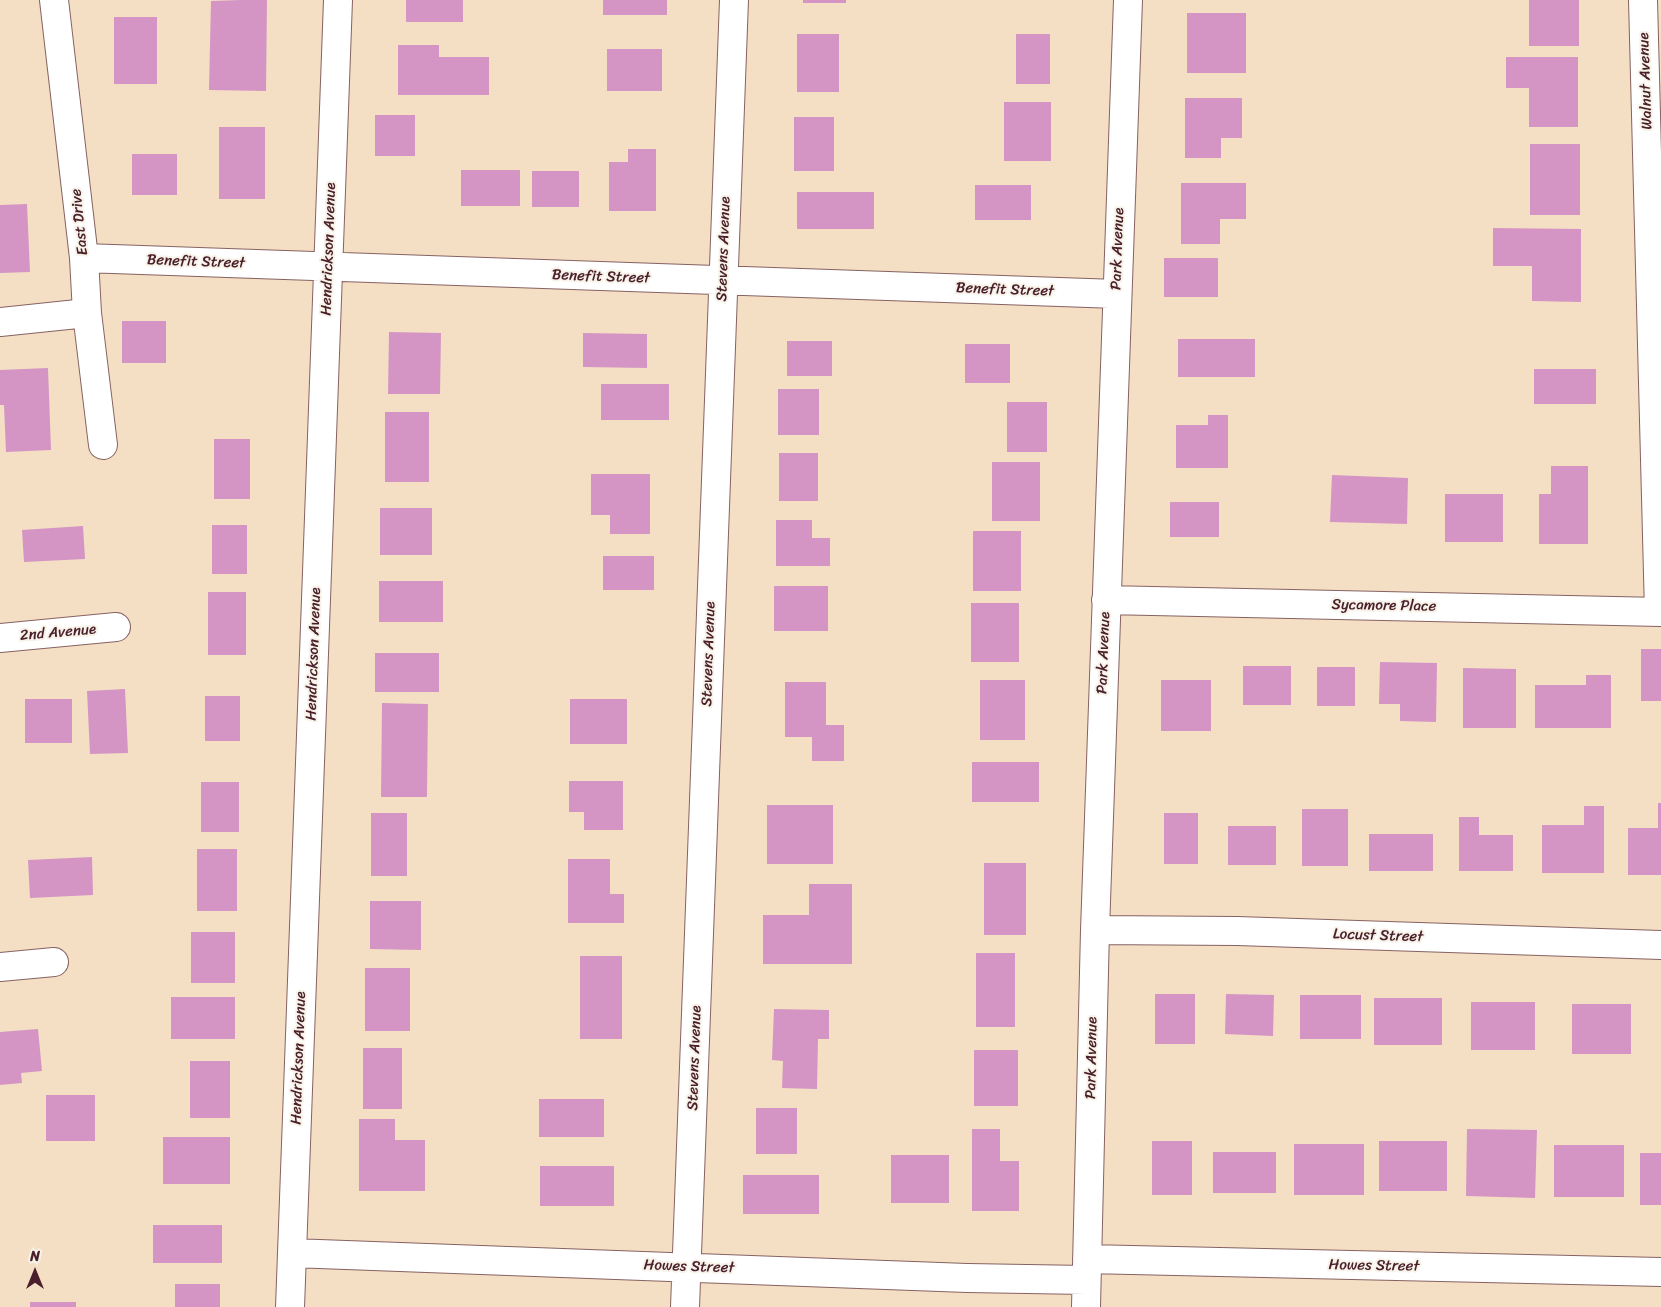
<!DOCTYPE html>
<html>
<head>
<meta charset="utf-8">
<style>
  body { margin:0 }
  #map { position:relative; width:1661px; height:1307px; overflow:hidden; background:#f4dfc5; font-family:Sriracha,sans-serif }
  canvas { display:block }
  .north { position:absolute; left:10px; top:1247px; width:50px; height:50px; -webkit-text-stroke:4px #f7f3e8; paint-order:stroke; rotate:0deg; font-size:14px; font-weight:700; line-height:20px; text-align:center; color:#4a1f2b }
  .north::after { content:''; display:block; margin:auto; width:18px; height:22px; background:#4a1f2b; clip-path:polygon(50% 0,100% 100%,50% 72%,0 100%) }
</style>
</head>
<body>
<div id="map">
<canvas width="1661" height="1307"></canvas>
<div class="north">N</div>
</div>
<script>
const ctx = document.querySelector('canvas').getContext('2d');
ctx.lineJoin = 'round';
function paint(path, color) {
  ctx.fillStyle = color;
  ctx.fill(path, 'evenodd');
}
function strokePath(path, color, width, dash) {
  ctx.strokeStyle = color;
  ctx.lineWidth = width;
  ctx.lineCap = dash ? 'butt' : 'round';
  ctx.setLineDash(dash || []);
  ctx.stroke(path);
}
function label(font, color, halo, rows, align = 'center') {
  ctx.font = font + ' Sriracha,sans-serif';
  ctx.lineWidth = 4;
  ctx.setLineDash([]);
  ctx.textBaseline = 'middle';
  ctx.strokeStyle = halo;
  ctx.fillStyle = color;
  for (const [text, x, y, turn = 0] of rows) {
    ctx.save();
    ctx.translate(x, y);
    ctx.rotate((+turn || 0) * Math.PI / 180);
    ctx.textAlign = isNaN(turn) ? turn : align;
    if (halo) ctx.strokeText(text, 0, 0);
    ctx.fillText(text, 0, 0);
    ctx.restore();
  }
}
paint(new Path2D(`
  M240,0H267L266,91L209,90L211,1Z
  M406,0H463V22H406Z
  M603,0H667V15H603Z
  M803,0H846V3H803Z
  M1529,0H1579V46H1529Z
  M1187,13H1246V73H1187Z
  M114,17H157V84H114Z
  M797,34H839V92H797Z
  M1016,34H1050V84H1016Z
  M398,45H439V57H489V95H398Z
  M607,49H662V91H607Z
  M1506,57H1578V127H1529V88H1506Z
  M1185,98H1242V138H1221V158H1185Z
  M1004,102H1051V161H1004Z
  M375,115H415V156H375Z
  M794,117H834V171H794Z
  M219,127H265V199H219Z
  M1530,144H1580V215H1530Z
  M628,149H656V211H609V162H628Z
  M132,154H177V195H132Z
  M461,170H520V206H461Z
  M532,171H579V207H532Z
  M1181,183H1246V219H1220V244H1181Z
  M975,185H1031V220H975Z
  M797,192H874V229H797Z
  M27,204L30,272L0,273V205Z
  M1493,228L1581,229V302L1532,301V266H1493Z
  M1164,258H1218V297H1164Z
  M122,321H166V363H122Z
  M389,332L441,333L440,394H388Z
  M583,333L647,334V368L583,367Z
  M1178,339H1255V377H1178Z
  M787,341H832V376H787Z
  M965,344H1010V383H965Z
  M48,368L51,450L6,452L4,405H0V370Z
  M1534,369H1596V404H1534Z
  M601,384H669V420H601Z
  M778,389H819V435H778Z
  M1007,402H1047V452H1007Z
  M385,412H429V482H385Z
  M1208,415H1228V468H1176V425H1208Z
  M214,439H250V499H214Z
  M779,453H818V501H779Z
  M992,462H1040V521H992Z
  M1551,466H1588V544H1539V494H1551Z
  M591,474H650V534H610V515H591Z
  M1332,475L1408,478L1407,524L1330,522Z
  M1445,494H1503V542H1445Z
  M1170,502H1219V537H1170Z
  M380,508H432V555H380Z
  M776,520H812V538H830V566H776Z
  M212,525H247V574H212Z
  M83,526L85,559L24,562L22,530Z
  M973,531H1021V591H973Z
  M603,556H654V590H603Z
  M379,581H443V622H379Z
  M774,586H828V631H774Z
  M208,592H246V655H208Z
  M971,603H1019V662H971Z
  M1641,649H1661V701H1641Z
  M375,653H439V692H375Z
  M1380,662L1437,663L1436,722L1400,721V704H1379Z
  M1243,666H1291V705H1243Z
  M1317,667H1355V706H1317Z
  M1463,668L1516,669V728H1463Z
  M1586,675H1611V728H1535V685H1586Z
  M980,680H1025V740H980Z
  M1161,680H1211V731H1161Z
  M785,682H826V725H844V761H812V737H785Z
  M125,689L128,753L90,754L87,691Z
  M205,696H240V741H205Z
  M25,699H72V743H25Z
  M570,699H627V744H570Z
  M382,703L428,704L427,797H381Z
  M972,762H1039V802H972Z
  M569,781H623V830H584V812H569Z
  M201,782H239V832H201Z
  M1658,803H1661V875H1628V828H1658Z
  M767,805H833V864H767Z
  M1584,806H1604V873H1542V825H1584Z
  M1302,809H1348V866H1302Z
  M371,813H407V876H371Z
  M1164,813H1198V864H1164Z
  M1459,817H1479V835H1513V871H1459Z
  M1228,826H1276V865H1228Z
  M1369,834H1433V871H1369Z
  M197,849H237V911H197Z
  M92,857L93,895L30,898L28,860Z
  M568,859H610V894H624V923H568Z
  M984,863H1026V935H984Z
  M809,884H852V964H763V915H809Z
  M370,901H421V950L370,949Z
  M191,932H235V983H191Z
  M976,953H1015V1027H976Z
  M580,956H622V1039H580Z
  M365,968H410V1031H365Z
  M1155,994H1195V1044H1155Z
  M1226,994L1274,995L1273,1036L1225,1034Z
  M1300,995H1361V1039H1300Z
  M171,997H235V1039H171Z
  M1374,998H1442V1045H1374Z
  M1471,1002H1535V1050H1471Z
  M1572,1004H1631V1054H1572Z
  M774,1009L829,1010V1039H818L817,1089L782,1088L783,1061L772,1060Z
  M38,1029L42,1071L21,1073L22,1083L0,1085V1032Z
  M363,1048H402V1109H363Z
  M974,1050H1018V1106H974Z
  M190,1061H230V1118H190Z
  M46,1095H95V1141H46Z
  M539,1099H604V1137H539Z
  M756,1108H797V1154H756Z
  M359,1119H395V1140H425V1191H359Z
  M972,1129H1000V1161H1019V1211H972Z
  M1467,1129L1537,1130L1535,1198L1466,1196Z
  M163,1137H230V1184H163Z
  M1152,1141H1192V1195H1152Z
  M1379,1141H1447V1191H1379Z
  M1294,1144H1364V1195H1294Z
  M1554,1145H1624V1197H1554Z
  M1213,1152H1276V1193H1213Z
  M1640,1153H1661V1205H1640Z
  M891,1155H949V1203H891Z
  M540,1166H614V1206H540Z
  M743,1175H819V1214H743Z
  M153,1225H222V1263H153Z
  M175,1284H220V1307H175Z
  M30,1302H76V1307H30Z`), '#d495c4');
const street = new Path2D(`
  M54,0L84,258L87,313L103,445
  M1643,0L1659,612
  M84,258L1117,294
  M0,322L87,313
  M1106,600L1661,612
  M0,638L116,627
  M1095,930L1237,931L1661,945
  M0,967L54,962
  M292,1253L967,1278L1086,1280
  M1087,1259L1661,1272
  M290,1307L338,0
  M685,1307L734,0
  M1086,1307L1095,930L1128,0`);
strokePath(street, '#866261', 30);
strokePath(street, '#fff', 28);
label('15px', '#4a1f2b', '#f7f3e8', [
  ["Walnut Avenue",1646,81,-92],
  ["East Drive",80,222,-96],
  ["Hendrickson Avenue",329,249,-88],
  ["Stevens Avenue",724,249,-88],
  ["Park Avenue",1118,249,-88],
  ["Benefit Street",196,262,2],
  ["Benefit Street",601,277,2],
  ["Benefit Street",1005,290,2],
  ["Sycamore Place",1384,606,1],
  ["2nd Avenue",58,633,-5],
  ["Park Avenue",1104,653,-88],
  ["Hendrickson Avenue",314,654,-88],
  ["Stevens Avenue",709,654,-88],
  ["Locust Street",1378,936,2],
  ["Hendrickson Avenue",299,1058,-88],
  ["Stevens Avenue",695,1058,-88],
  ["Park Avenue",1092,1058,-89],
  ["Howes Street",1374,1266,1],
  ["Howes Street",689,1267,2]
]);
</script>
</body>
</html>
